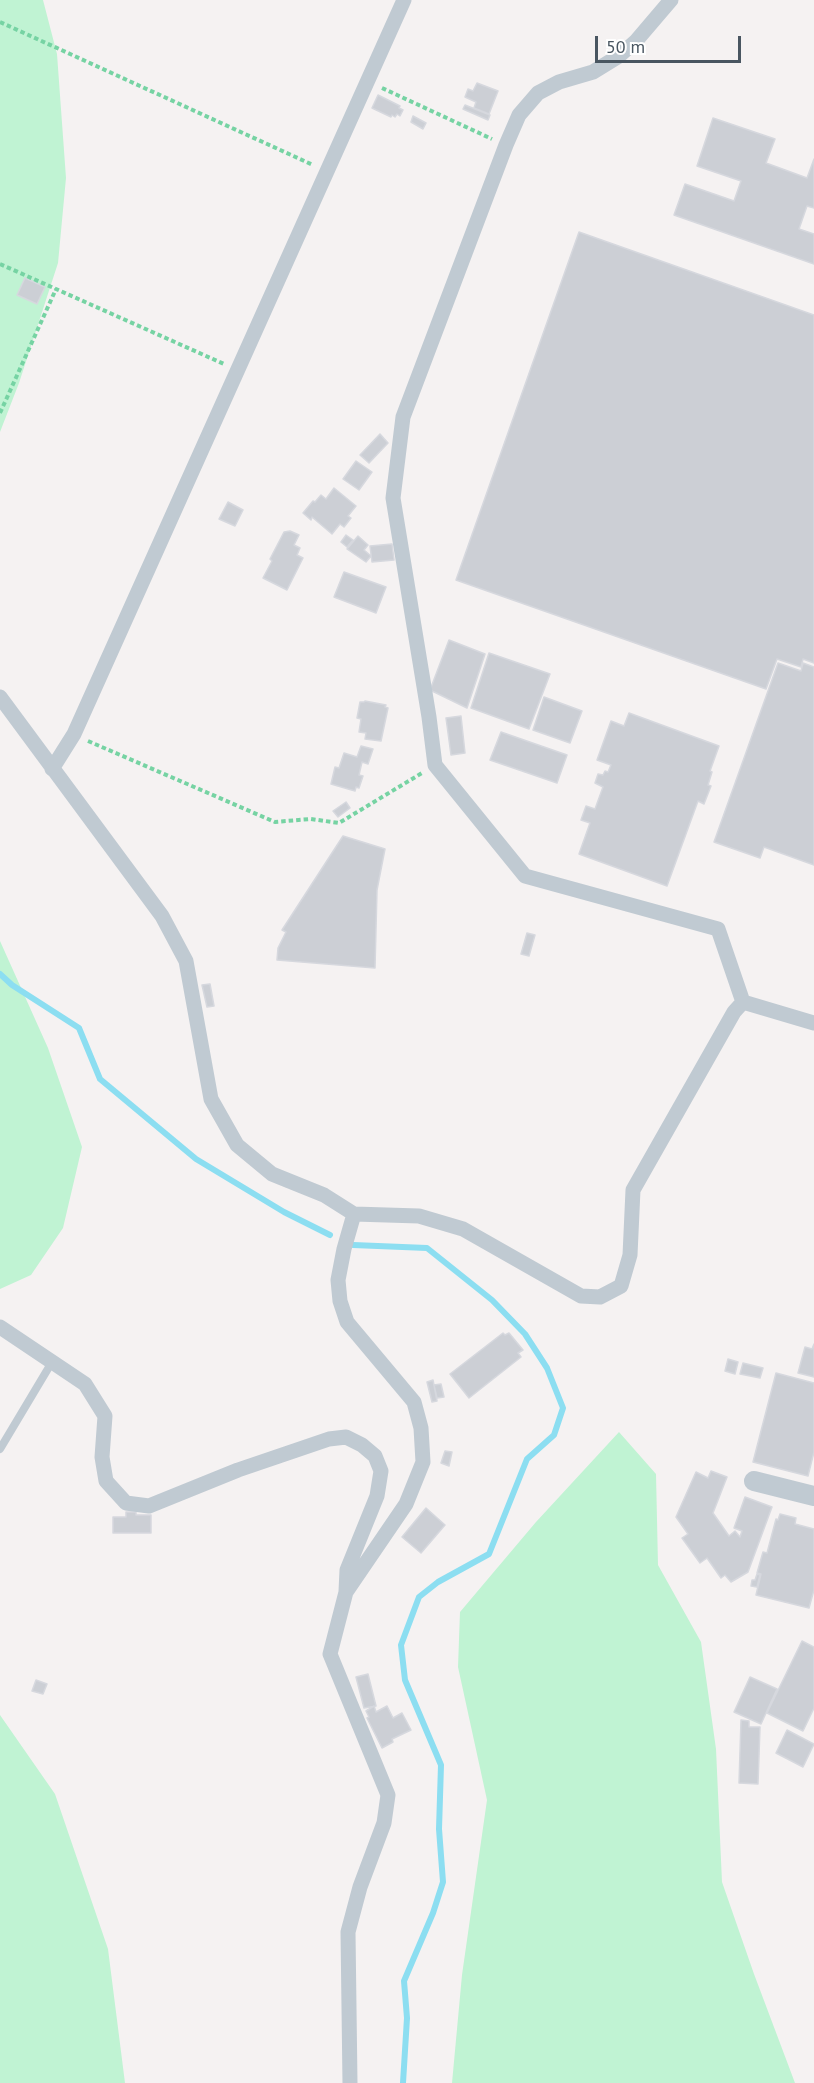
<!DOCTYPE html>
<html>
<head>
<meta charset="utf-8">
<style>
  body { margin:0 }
  #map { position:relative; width:814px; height:2083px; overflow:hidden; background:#f5f2f2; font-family:"PT Sans",sans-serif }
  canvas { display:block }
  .scale { position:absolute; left:595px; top:36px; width:146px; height:27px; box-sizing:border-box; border:3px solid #495661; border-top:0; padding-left:8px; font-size:18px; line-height:21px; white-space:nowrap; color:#495661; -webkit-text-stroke:4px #fff; paint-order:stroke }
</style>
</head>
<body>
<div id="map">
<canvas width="814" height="2083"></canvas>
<div class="scale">50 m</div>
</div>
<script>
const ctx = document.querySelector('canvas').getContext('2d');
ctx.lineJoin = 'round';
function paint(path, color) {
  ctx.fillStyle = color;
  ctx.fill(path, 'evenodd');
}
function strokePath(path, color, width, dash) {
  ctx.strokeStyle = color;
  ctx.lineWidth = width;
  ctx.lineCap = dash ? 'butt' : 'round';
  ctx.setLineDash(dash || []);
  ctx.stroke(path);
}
paint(new Path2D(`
  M0,0H43L57,54L66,178L58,263L19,383L0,432Z
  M0,941L48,1048L82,1147L63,1228L31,1275L0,1289Z
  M619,1432L656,1474L658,1565L701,1642L716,1749L722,1882L754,1974L795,2083H452L462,1975L487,1800L458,1667L460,1612L536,1522Z
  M0,1715L55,1794L108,1949L125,2083H0Z`), '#c0f3d3');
strokePath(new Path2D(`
  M0,974L12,985L79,1028L100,1079L196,1159L284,1212L330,1235
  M353,1245L427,1248L492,1300L525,1334L547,1368L563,1408L554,1435L527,1459L489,1554L438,1582L419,1597L401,1645L405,1680L441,1765L439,1829L443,1882L433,1913L404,1981L407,2018L403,2083`), '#8cdef1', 6);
const building = new Path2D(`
  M477,83L498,91L489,114L474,108L476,102L465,97L468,89L473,91Z
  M378,95L400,106L399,108L403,110L400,116L397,114L395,117L392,115L391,117L372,108Z
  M465,105L490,115L488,120L463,109Z
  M413,116L426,123L423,129L411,122Z
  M713,118L775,139L766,163L807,178L814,159V208L807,206L799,229L814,234V264L674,215L685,184L734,201L741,181L697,166Z
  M579,232L814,315V663L803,659L801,667L777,659L766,689L456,580Z
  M25,278L45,287L37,304L17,295Z
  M380,434L388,443L369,463L360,455Z
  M356,461L372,472L359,490L343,479Z
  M334,488L356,506L348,516L351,518L344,527L340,524L332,534L312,517L311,520L303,513L313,501L315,502L321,495L326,499Z
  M228,502L243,510L235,526L219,519Z
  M290,531L299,535L294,545L300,548L297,555L303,558L287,590L263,578L272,561L270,559L284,532Z
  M346,535L353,540L347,547L341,542Z
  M358,536L368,545L364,550L371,556L366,562L347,549Z
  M392,544L394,560L372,562L370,546Z
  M344,572L386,587L376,613L334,597Z
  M449,640L485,654L467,708L430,690Z
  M489,653L550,674L529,729L471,708Z
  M778,663L801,671L803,663L814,667V865L764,847L760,858L714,842Z
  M544,697L582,711L570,743L533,730Z
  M365,701L386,705L385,707L388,708L381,741L365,739L366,733L359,732L361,719L357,718L360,702H364Z
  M629,713L719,746L710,771L712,772L708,785L711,786L704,804L698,801L667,886L579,854L590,823L581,820L586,806L595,809L603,787L595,783L598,774L603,775L605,771L608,772L611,765L597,760L611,721L624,726Z
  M461,716L465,753L451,755L446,718Z
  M501,732L567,755L557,783L490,760Z
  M361,746L373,749L368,764L362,762L359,775L363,776L359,788L356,787L355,791L331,784L335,767L339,768L344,753L357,757Z
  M346,802L350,808L338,817L333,811Z
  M343,836L385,849L377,890L375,968L277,960L278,948L286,932L282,930Z
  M527,933L535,935L529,956L521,954Z
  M210,984L214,1006L207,1007L202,985Z
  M503,1333L505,1335L509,1333L523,1350L518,1353L521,1357L469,1398L450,1374Z
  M814,1344V1377L798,1373L805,1347L812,1349Z
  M728,1359L738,1362L735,1374L725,1371Z
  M743,1363L763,1368L760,1378L740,1374Z
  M776,1373L814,1383V1452L808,1476L753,1462Z
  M433,1380L437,1401L432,1402L427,1382Z
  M441,1384L444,1397L437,1398L434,1385Z
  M445,1451L452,1452L449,1466L441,1463Z
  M711,1471L727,1477L713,1513L729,1536L735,1531L740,1537L742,1531L734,1528L745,1497L772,1507L748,1572L731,1582L725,1575L721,1578L707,1558L700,1563L682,1538L688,1534L676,1517L696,1472L708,1478Z
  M426,1508L445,1525L421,1553L402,1537Z
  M126,1512H136V1515H151V1533H113V1517H126Z
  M780,1514L796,1518L795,1524L814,1529V1590L809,1608L756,1595L761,1574L757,1573L763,1552L767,1553L776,1519L778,1520Z
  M757,1574L760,1575L757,1587L751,1586L752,1580H755Z
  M802,1641L814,1647V1708L803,1731L767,1713Z
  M368,1674L376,1706L364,1708L356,1677Z
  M750,1677L777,1689L761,1724L734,1712Z
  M36,1680L47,1684L43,1694L32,1691Z
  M374,1706L376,1712L387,1706L393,1718L402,1713L411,1730L392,1739L393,1742L382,1748L367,1718L369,1717L366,1711Z
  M741,1720L749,1721V1727H760L758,1784L739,1783Z
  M787,1730L814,1744L803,1767L776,1753Z`);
paint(building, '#cccfd5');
strokePath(building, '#d6d8de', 1.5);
strokePath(new Path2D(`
  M0,22L313,165
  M382,88L492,139
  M0,264L224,364
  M0,413L56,289
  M88,741L275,822L311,819L339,823L422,773`), '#76d3a3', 4, [4.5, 3]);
strokePath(new Path2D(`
  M0,1449L52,1362`), '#c0cad2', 8);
strokePath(new Path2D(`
  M671,0L636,41L619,56L593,72L559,82L538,93L519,115L506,145L403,417L393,498L429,717L435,765L525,876L718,929L743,1002
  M0,697L162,916L186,961L211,1099L237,1145L272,1174L324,1195L354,1214L419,1216L463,1229L581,1296L600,1297L621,1286L630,1255L633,1190L734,1012L743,1002L814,1023
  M52,769L74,734L404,0
  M0,1327L85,1384L105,1416L102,1457L106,1481L126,1503L149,1506L238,1470L329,1439L346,1437L362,1445L375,1456L381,1471L377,1496L347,1570L346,1591
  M350,2083L348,1932L360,1887L384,1823L388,1795L330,1654L346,1592L406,1504L423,1462L421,1428L414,1402L347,1322L340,1301L338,1280L344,1249L354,1214`), '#c0cad2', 15);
strokePath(new Path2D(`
  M754,1481L814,1496`), '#c0cad2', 20);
</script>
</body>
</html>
